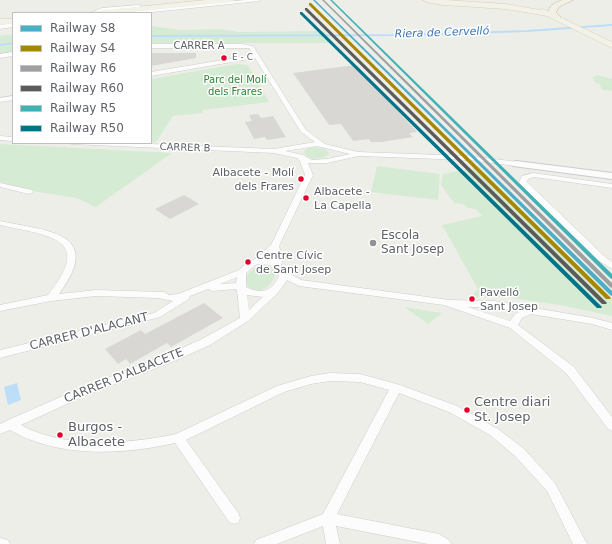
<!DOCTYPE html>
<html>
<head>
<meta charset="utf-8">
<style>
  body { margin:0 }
  #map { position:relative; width:612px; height:544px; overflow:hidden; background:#eeeee9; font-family:"DejaVu Sans",sans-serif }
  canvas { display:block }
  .legend { position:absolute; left:12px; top:12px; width:140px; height:132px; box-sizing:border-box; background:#fff; border:1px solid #bfc0c3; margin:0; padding:5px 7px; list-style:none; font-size:12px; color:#5e6268 }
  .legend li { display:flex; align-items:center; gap:8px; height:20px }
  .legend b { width:20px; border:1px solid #bfc0c3 }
</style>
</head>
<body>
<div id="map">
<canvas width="612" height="544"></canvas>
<ul class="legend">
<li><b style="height:5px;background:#4dadc6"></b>Railway S8</li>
<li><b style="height:5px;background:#a78600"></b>Railway S4</li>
<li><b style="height:5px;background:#9e9fa0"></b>Railway R6</li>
<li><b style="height:5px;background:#5b5b5b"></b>Railway R60</li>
<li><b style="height:5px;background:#42b1b5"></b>Railway R5</li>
<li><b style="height:5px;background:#00738a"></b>Railway R50</li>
</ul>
</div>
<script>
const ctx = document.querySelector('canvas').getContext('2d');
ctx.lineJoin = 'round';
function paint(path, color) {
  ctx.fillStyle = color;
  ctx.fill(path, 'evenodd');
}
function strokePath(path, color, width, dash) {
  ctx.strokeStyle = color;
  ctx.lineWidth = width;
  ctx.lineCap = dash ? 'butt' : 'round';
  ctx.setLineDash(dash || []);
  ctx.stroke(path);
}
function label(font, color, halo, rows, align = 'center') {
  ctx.font = font + ' "DejaVu Sans",sans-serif';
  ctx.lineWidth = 3;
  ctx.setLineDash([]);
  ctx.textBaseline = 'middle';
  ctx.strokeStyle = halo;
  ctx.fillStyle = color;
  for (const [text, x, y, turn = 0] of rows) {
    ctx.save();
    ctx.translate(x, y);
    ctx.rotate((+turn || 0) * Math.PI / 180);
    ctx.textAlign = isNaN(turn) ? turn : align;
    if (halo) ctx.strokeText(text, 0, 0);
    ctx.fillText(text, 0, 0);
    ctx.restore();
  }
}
paint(new Path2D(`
  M151,26L180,30L220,29L239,32L324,31L334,43H151Z
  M13,34V51L0,53V36Z
  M237,64L248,65L269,102L203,110V113L173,116L156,142H151V79Z
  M598,75L612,79V91L602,90L599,83H596L592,77Z
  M0,144L172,153L96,207L76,198L27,190L0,182Z
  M314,147L326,149L329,153L328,155C321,160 312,160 305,155L304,151L308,148Z
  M377,166L440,174L438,200L371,192Z
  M479,167L612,299V316L560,305L497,296L470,297L478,289L442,225L482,216L476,209L467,208L463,204L454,203L441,185L443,174Z
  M268,265L275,271C276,286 255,298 248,286C240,273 258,265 268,265Z
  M404,307L442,313L428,324Z`), '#d6ebd4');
paint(new Path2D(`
  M17,383L21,400L8,405L4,387Z`), '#bddef8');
strokePath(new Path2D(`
  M151,36L406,35L527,31L612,25
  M0,45L13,43`), '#bddef8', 2);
paint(new Path2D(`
  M151,53H196V58L151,66Z
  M355,65L417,132L409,133L413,137L381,142H371L369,139L353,141L341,124L329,125L293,73Z
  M258,114L261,118L273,116L286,137L267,140L265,137L254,139L245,122L252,121L249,115Z
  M184,195L199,204L170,219L155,209Z
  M204,303L223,318L171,347L167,343L130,364L126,359L118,364L105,349L141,330L145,334Z`), '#d8d7d4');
const minor = new Path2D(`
  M245,0H261L259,1L143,13H126L128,12Z
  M138,5H140V7L90,13L102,8Z
  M13,23V27L0,29V25Z
  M151,44H242L253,46L306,130L325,144L358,152L468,156L519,162V166H516L468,160L359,156L327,163H308L313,175L279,246L283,259L281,266L287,272L301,280L450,300L494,301L593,318L612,323V330L592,324L531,314L522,318L518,325L574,367L612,417V431L608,429L566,373L510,328L444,305L299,286L287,280L278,293L248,321L210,345L179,359L82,397L21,425C63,449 130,444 176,434L277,386L311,376L330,373L360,374L400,385L457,406L498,429L523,448L555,483L587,544H573L547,491L515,456L490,435L449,412L399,393L337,514L439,534L449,540L451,544H428L336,526L340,544H326L323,526L277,544H254L256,540L323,514L389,390L360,382L330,381L311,384L284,392L186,440L239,514L240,518L239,522L234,524L229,522L175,443C123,455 58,458 10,430L0,434V424L6,421L74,391L171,353L202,339L240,318L237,290L235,289L212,291L208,289L190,296L189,299L160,317L0,358V350L154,313L173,301L158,298L96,296L51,301L0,311V305L48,295C95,237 48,236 0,225V221C47,231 105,232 59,294L96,290L164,292L169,295L178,294L239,270L249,261L255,259L271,245L305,175L300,161L297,158L274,153L71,144L70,143H126L274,149L315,142L301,132L255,58L151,76V72L253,55L249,48H151ZM317,146L350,154L327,159L312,160L303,155L285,151ZM273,252L274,260L264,259ZM259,264L270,265L279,275C274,291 261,295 246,287V273L255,265ZM237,277L236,283L220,284ZM247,295L263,297L249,310ZM468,307H494L519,312L515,314L510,321Z
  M13,52V56L0,58V54Z
  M13,96V100L0,102V98Z
  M0,136L13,137V141L0,140Z
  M533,173L612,184V188L534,177L528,179L527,182L604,256L612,262V269L598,260L520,184L519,182L522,176Z
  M0,183L32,190L33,192L29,194L0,187Z
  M0,538L8,540L10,544H0Z`);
const tertiary = new Path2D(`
  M516,161L612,173V179L513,166L511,164L513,162Z`);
const primary = new Path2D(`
  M206,0H235L231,2L120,13H91L95,11Z
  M423,0H445L506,4L540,10L543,9L612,42V48L547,16L506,9L443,5L427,2Z
  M0,19H13V23L0,25Z`);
const trunk = new Path2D(`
  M562,0H573L559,7L556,12L561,17L557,19H554L548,12C550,4 555,3 562,0Z`);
strokePath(minor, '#cbcccb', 1);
strokePath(tertiary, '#cbcccb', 2);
strokePath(primary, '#d7cfb6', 1);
strokePath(trunk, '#c7b995', 1);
paint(minor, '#fcfcfc');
paint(tertiary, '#fcfcfc');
paint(primary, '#f3f2e9');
paint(trunk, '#f2f0e6');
paint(new Path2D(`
  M313,0H315L612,291V296L610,295Z`), '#4dadc6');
paint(new Path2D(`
  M309,3H311L610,297L611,298L610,299H606L309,5Z`), '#a78600');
paint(new Path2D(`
  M322,0H324L612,283V288L610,287Z`), '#9e9fa0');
paint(new Path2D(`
  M305,8H307L606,302L607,303L606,304H602L305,10Z`), '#5b5b5b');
paint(new Path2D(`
  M330,0H332L612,274V279L610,278Z`), '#42b1b5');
paint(new Path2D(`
  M300,12H302L601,306L602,307L601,308H597L300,14Z`), '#00738a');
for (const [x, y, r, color] of [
  [224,58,3.5,"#e4002b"],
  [301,179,3.5,"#e4002b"],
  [306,198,3.5,"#e4002b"],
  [373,243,4,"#909395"],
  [248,262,3.5,"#e4002b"],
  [472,299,3.5,"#e4002b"],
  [467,410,3.5,"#e4002b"],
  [60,435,3.5,"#e4002b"]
]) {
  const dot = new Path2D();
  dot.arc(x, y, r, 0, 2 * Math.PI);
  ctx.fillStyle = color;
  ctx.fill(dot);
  strokePath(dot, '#fff', 1.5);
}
label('9px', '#5e6268', '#fff', [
  ["E - C",232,58]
], 'left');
label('10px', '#5e6268', '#fff', [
  ["CARRER A",199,46],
  ["CARRER B",185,148,2]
]);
label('10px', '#308436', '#fff', [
  ["Parc del Molí",235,80],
  ["dels Frares",235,92]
]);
label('italic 11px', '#3d76b8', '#fff', [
  ["Riera de Cervelló",442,33,-2]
]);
label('11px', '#5e6268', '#fff', [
  ["Albacete - Molí",294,173,"right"],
  ["dels Frares",294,187,"right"],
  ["Albacete -",314,192],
  ["La Capella",314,206],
  ["Centre Cívic",256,256],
  ["de Sant Josep",256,270],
  ["Pavelló",480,293],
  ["Sant Josep",480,307]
], 'left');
label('12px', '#5e6268', '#fff', [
  ["Escola",381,236],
  ["Sant Josep",381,250]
], 'left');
label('12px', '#5e6268', '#fff', [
  ["CARRER D'ALACANT",89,332,-14],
  ["CARRER D'ALBACETE",124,376,-22]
]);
label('13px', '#5e6268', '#fff', [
  ["Centre diari",474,403],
  ["St. Josep",474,418],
  ["Burgos -",68,428],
  ["Albacete",68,443]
], 'left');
</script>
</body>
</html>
